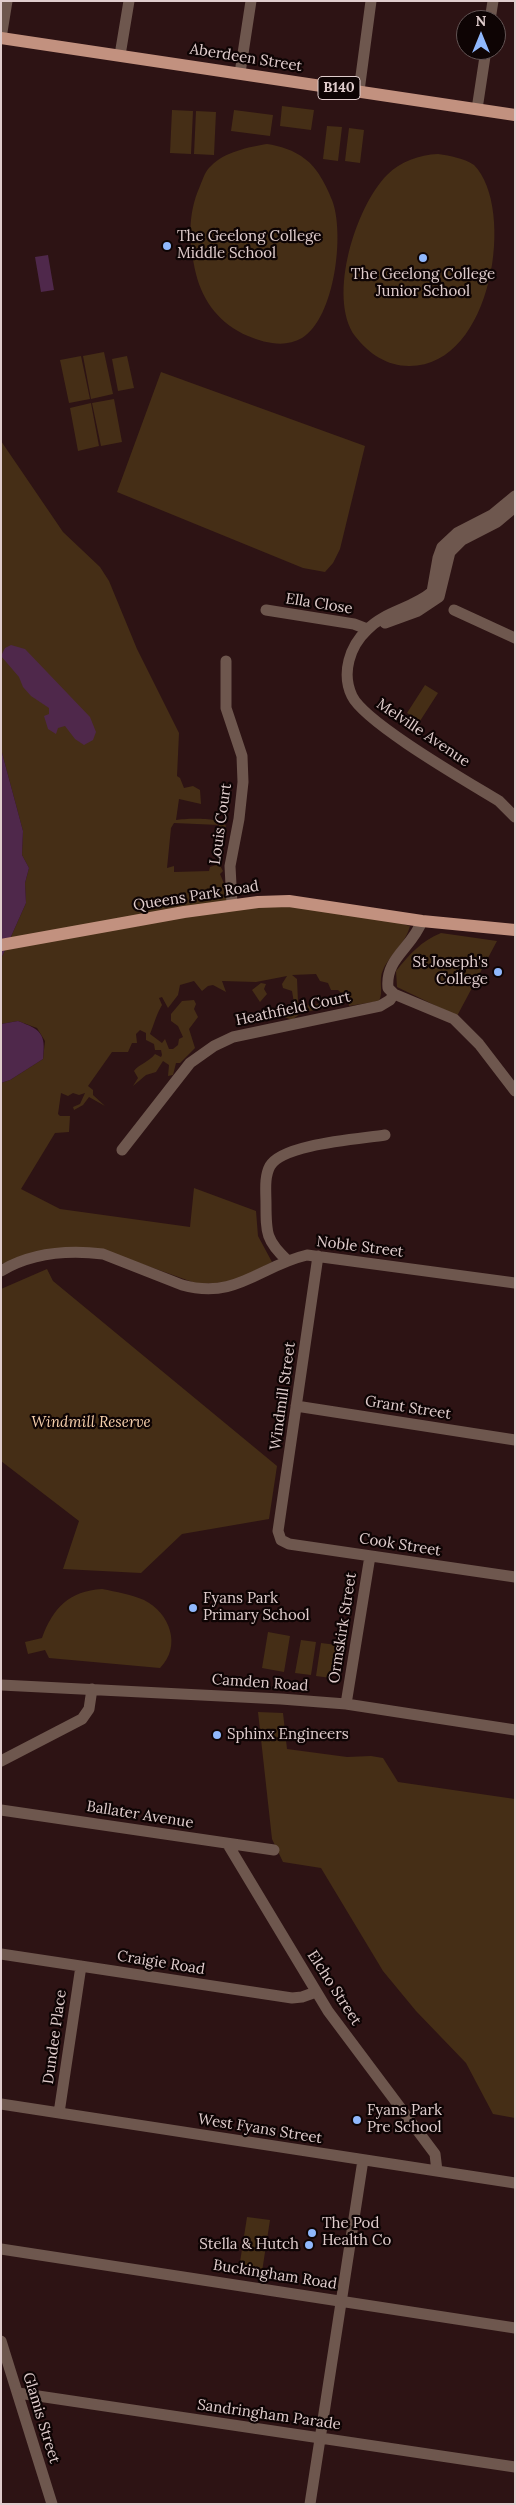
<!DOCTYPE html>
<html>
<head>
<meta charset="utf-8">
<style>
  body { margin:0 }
  #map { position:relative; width:516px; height:2505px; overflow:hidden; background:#2d1314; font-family:Lora,serif }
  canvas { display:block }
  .frame { position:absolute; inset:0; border:2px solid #e0cdcd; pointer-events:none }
  .north { position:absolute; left:456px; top:10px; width:50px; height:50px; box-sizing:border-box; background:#0e0404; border:1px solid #625454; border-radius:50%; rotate:0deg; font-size:14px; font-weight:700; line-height:20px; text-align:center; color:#e0cdcd }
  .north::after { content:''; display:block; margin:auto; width:18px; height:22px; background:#90b8fd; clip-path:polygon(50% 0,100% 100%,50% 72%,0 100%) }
</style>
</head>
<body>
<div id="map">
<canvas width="516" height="2505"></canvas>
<div class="frame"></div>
<div class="north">N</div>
</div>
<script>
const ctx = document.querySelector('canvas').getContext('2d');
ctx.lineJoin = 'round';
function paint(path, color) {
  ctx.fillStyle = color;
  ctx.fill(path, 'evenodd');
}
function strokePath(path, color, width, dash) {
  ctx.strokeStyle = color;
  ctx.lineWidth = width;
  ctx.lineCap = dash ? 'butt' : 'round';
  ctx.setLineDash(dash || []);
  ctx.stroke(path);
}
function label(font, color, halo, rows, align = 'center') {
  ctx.font = font + ' Lora,serif';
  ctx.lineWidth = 4.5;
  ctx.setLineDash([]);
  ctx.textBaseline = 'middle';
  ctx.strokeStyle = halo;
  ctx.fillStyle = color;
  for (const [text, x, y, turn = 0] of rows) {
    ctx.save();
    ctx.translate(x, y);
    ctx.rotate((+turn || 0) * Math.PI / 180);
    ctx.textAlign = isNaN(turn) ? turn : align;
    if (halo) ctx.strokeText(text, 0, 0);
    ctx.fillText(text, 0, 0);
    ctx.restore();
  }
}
paint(new Path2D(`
  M282,106L314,110L311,130L280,126Z
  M172,110L193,111L191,154L170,153Z
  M234,110L273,115L270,136L231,131Z
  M196,111L216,112L214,155L194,154Z
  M327,126L342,127L338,161L323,159Z
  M349,128L364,130L360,163L345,161Z
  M267,144C280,146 294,150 305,159C317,167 327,187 332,200C345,233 335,318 302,338C285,348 265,343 248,336C220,324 203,302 196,274C189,243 187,215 200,186C203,179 205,171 211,166C224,152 249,147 267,144Z
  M438,154C451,156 463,158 474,165C516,207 493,367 409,366C387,366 369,354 355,336C327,297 356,206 387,175C401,161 419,155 438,154Z
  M104,352L113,394L91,399L83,356Z
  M81,356L90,399L69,403L60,360Z
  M127,356L134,388L118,391L112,359Z
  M161,372L365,446L340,549L333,563L325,572L303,568L117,492Z
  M114,399L122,442L101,446L92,403Z
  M91,403L99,446L78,451L70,408Z
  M1,441L63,532L100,567L109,581L137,649L179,733L177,776L180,778L184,788L193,786L200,790L201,804L179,799L176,820C187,818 222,817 226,826L225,828H219V825L174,823L171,828L167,868L174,866V872L209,871L210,867L219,864L223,871L220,874L231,900L346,909L410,926C406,943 390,954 383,970C378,980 384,992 379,1001L349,1006L348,999L338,990H331L328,983L320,981L316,974L292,975L297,979L298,1002L303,1006L337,1002L332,1006L301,1013L292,1020L279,1015L280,1012L295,1009L292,991L283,988L282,984L287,976L256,982L222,981L226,992L213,985L208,986L202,991L194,981L180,985L178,995L168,1008L162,997L159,998L162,1005C157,1013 154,1024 150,1034L162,1043L165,1039L169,1049H173L178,1045L179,1039L183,1037L178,1026L171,1021V1014L182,1001L194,1000L196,1004L194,1009L198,1017L189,1029L195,1048L180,1063H176L173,1075L168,1076L169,1065L163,1061L156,1072L146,1075L133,1086L138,1078L134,1071C139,1064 149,1062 155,1054L161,1057L162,1055L161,1050H155L154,1044L146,1040V1033L140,1030L136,1034L137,1043H132L128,1052H112L88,1086L93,1090V1095L105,1106L89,1097L83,1105L74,1110L73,1107L80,1104L85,1093L79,1095L73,1093L68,1096L61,1093L58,1114L60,1116H70L69,1132L55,1133L21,1189L60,1209L190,1227L194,1188L256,1211L258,1236L272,1262L233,1282L198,1284L142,1264L67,1248L1,1264V1083L10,1080L43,1059L45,1041L37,1028L18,1021L1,1024V959L26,903L25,883L29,868L22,855L23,831L1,749Z
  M425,685L438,693L420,721L407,713Z
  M441,933L497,941L457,1016L397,987L396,971C410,954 421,941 441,933Z
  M261,983L266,984L264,989L267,994L260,1002L252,990Z
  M47,1269L53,1281L277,1466L269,1519L182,1534L141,1573L63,1569L79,1521L1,1461V1289Z
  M102,1589C117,1592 130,1594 144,1600C170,1613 182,1646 160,1668L49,1658L45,1650L28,1654L25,1642L42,1638C53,1608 69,1591 102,1589Z
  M268,1632L290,1636L284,1672L262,1668Z
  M301,1640L316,1642L311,1675L295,1673Z
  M321,1643L337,1645L331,1678L316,1676Z
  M258,1712L283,1713L287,1749L347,1757L371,1756L383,1758L398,1782L515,1799V2118L493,2114L466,2063L416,2011L383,1971L321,1868L283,1862L272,1839Z
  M247,2217L270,2220L261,2278L238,2275Z`), '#452e16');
paint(new Path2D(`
  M48,255L54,290L41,292L35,257Z
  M11,645L25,649L90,717L96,732L93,740L84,745L75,739L65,726L58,728L56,734L48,729L44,716L49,714V708L31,696L23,687L19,677L1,656L5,648Z
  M1,749L23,831L22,855L29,868L25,883L26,903L1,959Z
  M18,1021C41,1030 46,1033 43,1059L10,1080L1,1083V1024Z`), '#4f284b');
strokePath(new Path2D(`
  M490,20L493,1
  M1,38L7,1
  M120,55L129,1
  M240,73L251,1
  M359,91L371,1
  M477,109L486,50
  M515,496L492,515L457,533L442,547L438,558L432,592C412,609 385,611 367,630C350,646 341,673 352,696C365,723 468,782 499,801L515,817
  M266,610L354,624L367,629
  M454,610L515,638
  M385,623L418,611L439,597L450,552L462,540L497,522L515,507
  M226,661V708L242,756L243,782L239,819L230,866L232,904
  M422,921C412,948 385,958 388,988L394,994L454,1019L479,1044L515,1091
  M122,1150L190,1063L214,1046L233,1037L380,1006L390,1000L394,994
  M318,1256L278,1531L281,1540L289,1544L515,1577
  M288,1261C266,1241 266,1233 266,1204C266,1192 264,1177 270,1166C282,1144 359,1139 385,1135
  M1,1271C31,1253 69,1250 103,1254L182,1285C237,1300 259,1266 307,1255L515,1283
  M296,1406L515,1440
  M1,1685L281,1699L346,1704L515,1730
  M346,1704L370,1556
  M1,1761L82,1719L89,1709L92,1689
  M1,1810L274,1850
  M227,1843L328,2011L435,2154L437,2171
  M1,1954L292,1998L302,1997L316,1992
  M1,2104L515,2183
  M59,2113L81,1966
  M1,2249L515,2328
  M1,2341L52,2504
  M18,2393L515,2467
  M310,2504L363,2160`), '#6e574e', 11);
strokePath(new Path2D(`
  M1,38L515,115
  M1,945L184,912L258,902L289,901L422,921L515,930`), '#c2917f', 12);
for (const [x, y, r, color] of [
  [167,246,5,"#90b8fd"],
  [423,258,5,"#90b8fd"],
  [498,972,5,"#90b8fd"],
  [193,1608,5,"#90b8fd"],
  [217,1735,5,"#90b8fd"],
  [357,2120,5,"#90b8fd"],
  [312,2233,5,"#90b8fd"],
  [309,2245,5,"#90b8fd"]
]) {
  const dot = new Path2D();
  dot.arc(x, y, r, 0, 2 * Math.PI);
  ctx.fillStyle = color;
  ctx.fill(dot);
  strokePath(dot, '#0e0404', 2);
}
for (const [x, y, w] of [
  [339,88,42]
]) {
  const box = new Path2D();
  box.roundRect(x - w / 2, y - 11.5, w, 23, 4);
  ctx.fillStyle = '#0e0404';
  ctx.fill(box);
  strokePath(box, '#e0cdcd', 1);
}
label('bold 14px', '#e0cdcd', null, [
  ["B140",339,88]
]);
label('15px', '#e0cdcd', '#0e0404', [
  ["Aberdeen Street",246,58,9],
  ["Ella Close",319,604,9],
  ["Melville Avenue",423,733,34],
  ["Louis Court",221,824,-82],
  ["Queens Park Road",196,896,-9],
  ["Heathfield Court",293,1009,-12],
  ["Noble Street",360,1247,7],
  ["Windmill Street",283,1396,-82],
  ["Grant Street",408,1408,9],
  ["Cook Street",400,1545,9],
  ["Ormskirk Street",343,1628,-81],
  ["Camden Road",260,1683,4],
  ["Ballater Avenue",140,1815,9],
  ["Craigie Road",161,1963,9],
  ["Elcho Street",334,1988,57],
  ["Dundee Place",55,2037,-82],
  ["West Fyans Street",260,2129,9],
  ["Buckingham Road",275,2275,9],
  ["Sandringham Parade",269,2415,8],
  ["Glamis Street",41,2418,73]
]);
label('15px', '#e0cdcd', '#0e0404', [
  ["The Geelong College",177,237],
  ["Middle School",177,254],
  ["The Geelong College",423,275,"center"],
  ["Junior School",423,292,"center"],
  ["St Joseph's",488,963,"right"],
  ["College",488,980,"right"],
  ["Fyans Park",203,1599],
  ["Primary School",203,1616],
  ["Sphinx Engineers",227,1735],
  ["Fyans Park",367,2111],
  ["Pre School",367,2128],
  ["The Pod",322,2224],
  ["Health Co",322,2241],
  ["Stella & Hutch",299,2245,"right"]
], 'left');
label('italic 15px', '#f7d0ac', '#0e0404', [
  ["Windmill Reserve",91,1423]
]);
</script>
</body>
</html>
